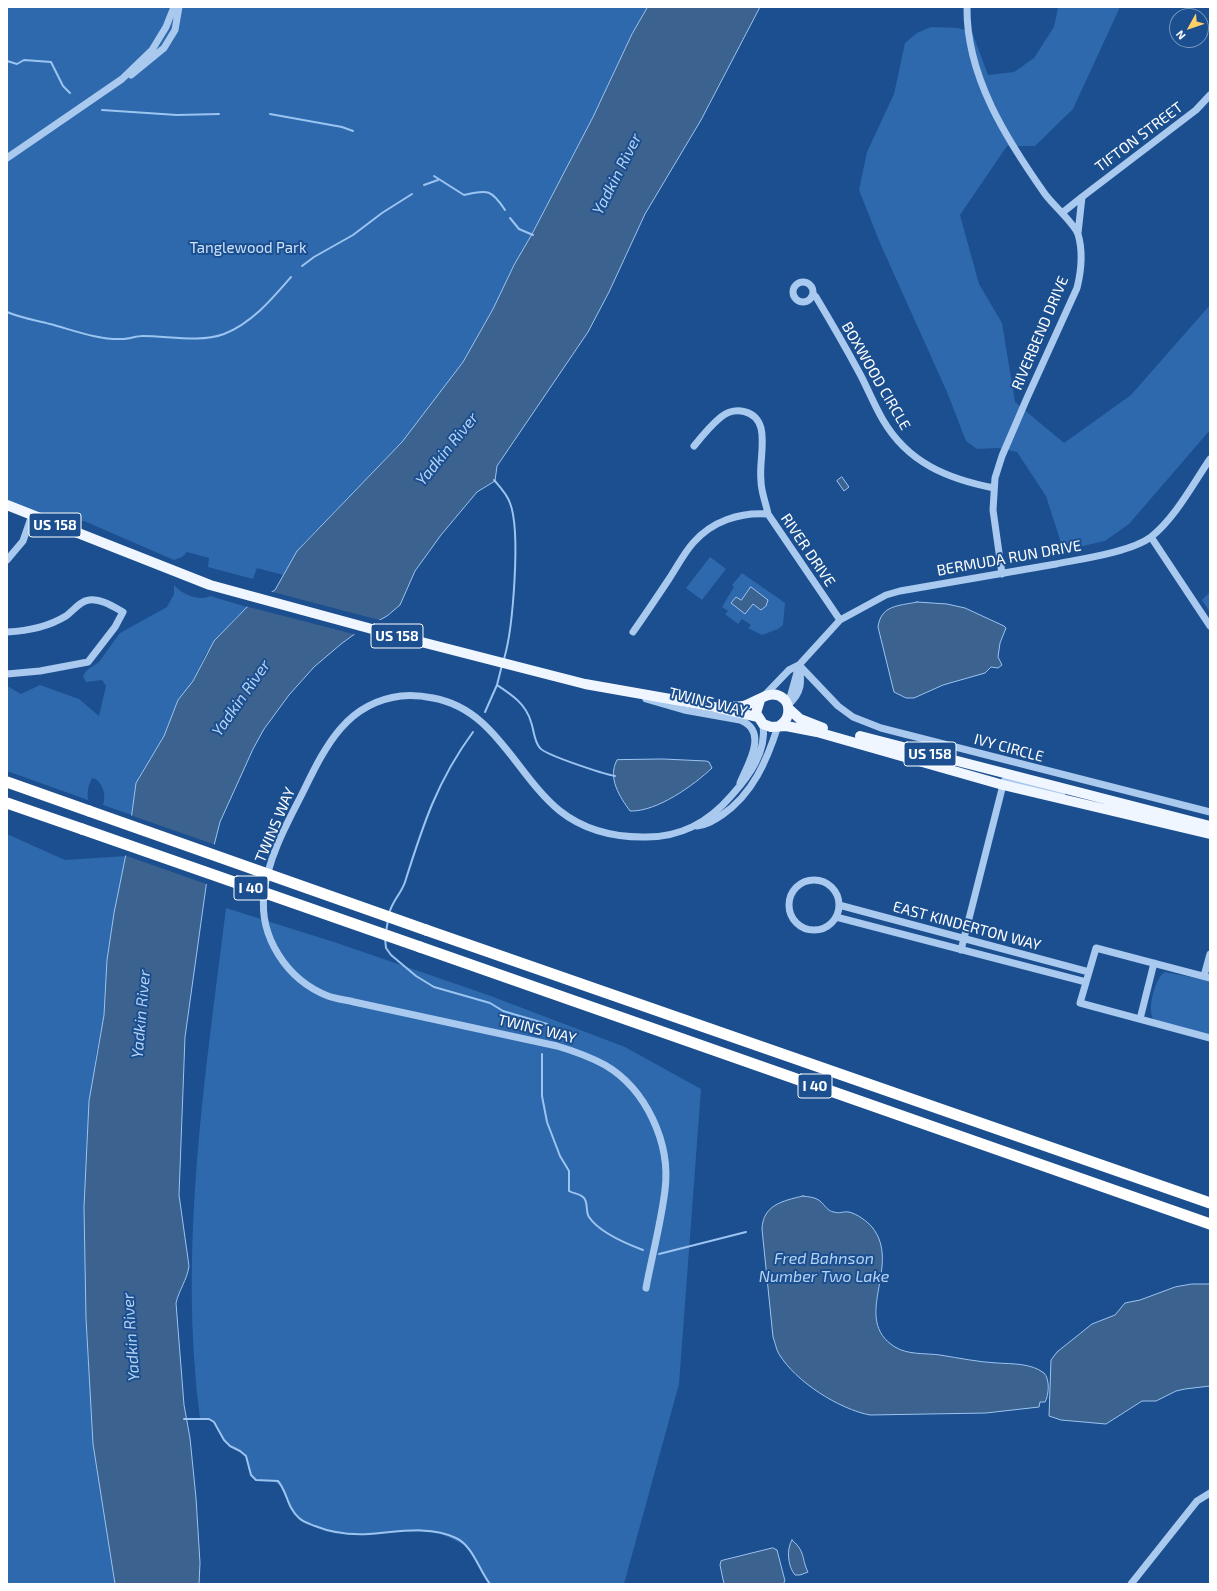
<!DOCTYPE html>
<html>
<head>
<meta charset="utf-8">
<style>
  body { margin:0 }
  #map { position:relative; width:1217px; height:1591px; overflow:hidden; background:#1b4f8f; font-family:"Exo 2",sans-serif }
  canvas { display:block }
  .frame { position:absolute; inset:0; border:8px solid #fff; pointer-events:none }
  .north { position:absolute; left:1169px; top:8px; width:40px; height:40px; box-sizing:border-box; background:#1b4f8f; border:1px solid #7695bc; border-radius:50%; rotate:230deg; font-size:11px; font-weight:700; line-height:16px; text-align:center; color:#fff }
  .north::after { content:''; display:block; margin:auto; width:14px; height:18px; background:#ffd166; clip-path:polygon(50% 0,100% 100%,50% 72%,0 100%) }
</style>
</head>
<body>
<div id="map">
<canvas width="1217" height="1591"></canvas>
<div class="frame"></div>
<div class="north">N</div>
</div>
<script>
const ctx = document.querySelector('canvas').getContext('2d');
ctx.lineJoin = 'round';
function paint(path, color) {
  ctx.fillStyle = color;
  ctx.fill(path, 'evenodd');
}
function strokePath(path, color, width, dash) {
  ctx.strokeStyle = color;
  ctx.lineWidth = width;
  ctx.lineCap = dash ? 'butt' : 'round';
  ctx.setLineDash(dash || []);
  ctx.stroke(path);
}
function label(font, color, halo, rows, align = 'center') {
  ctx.font = font + ' "Exo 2",sans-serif';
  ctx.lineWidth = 4;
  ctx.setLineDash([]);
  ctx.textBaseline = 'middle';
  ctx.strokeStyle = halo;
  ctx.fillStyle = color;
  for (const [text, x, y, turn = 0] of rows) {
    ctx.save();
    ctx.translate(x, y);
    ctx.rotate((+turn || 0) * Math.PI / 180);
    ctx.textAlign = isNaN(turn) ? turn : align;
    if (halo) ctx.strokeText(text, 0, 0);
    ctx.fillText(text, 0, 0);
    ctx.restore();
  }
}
paint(new Path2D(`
  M7,7H648L632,34L593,117L532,234L514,265L493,309L463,362L402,442L302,545L283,575L257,568L253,579L208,567L209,558L187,552L182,557L174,560L84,521L49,522L7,502Z
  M1058,7H1120L1073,109L1035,146H1007L960,215L979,284L1002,323L1015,402L1064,443L1131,395L1210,305V430L1129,524L1105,541L1074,548L1062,546L1046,496L1017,452L998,448L977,449L966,441L947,392L880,243L859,190L867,152L894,94L905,43L917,33L931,27L958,28L972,32L988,75L1014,72L1034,58L1054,27Z
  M710,557L726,569L702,600L686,588Z
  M742,573L785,603L783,625L778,629L762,635L748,628L751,625L742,619L738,624L725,614L728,611L722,607L734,587L732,585Z
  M174,585C182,594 199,602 210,596L247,607L235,618L205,655L193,681L178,700L164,736L139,777L135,789L132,815L103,805C106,795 104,786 96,779L92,778C88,787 87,791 88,800L7,771V686L21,694L40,685L79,699L99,716L106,686L102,680L86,682L83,676L87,670L99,662L120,633L167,607L174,594Z
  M1210,592V612L1202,600Z
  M7,834L65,860L126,856L114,913L107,960L104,1015L96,1054L87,1134L86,1318L89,1370L93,1444L115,1584H7Z
  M226,908L337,943L488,995L625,1047L701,1089L679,1384L624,1584H490L465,1545L439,1533L404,1531L369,1534L334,1532L302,1520L289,1506L283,1487L272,1480H256L249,1471L246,1456L224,1440L218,1426L209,1419H200C178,1248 205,1077 226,908Z
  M1165,972L1210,981V1035L1154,1020C1146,1012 1155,977 1165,972Z`), '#2e69ad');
const water = new Path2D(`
  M648,7H760L701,120L645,214L609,292L588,332L497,466L495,481L477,492L441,535L415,571L400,605L387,616L356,633L341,644L314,667L289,695L264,729L253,749L220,822L209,865L185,1037L179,1195L189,1266C187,1280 179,1290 176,1303L184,1405L190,1438L196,1498L200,1563L199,1584H115L93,1444L86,1318L84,1207L89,1101L104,1015L107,960L114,913L127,849L136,783L164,736L178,700L193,681L214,641L247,607L275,590L297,551L402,442L463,362L493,309L514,265L532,234L593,117L632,34Z
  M842,477L849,487L844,491L837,481Z
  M751,587L768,600L766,606L761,610L753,604L745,614L731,603L736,597L741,600Z
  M917,602L947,604L965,608L1004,626L1006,628L1000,643L998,657L1002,665L998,668L991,667L985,673L943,685L914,698H906L894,692L878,627C881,605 898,606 917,602Z
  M663,759L706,761L709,762L712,768C694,785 657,812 630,811C620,797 607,778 617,760Z
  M803,1196C809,1197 815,1197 820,1201C825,1205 827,1211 834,1212C839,1214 844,1211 849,1212C857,1214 867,1221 872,1227C903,1265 850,1319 895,1347C908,1355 925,1353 940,1355C959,1358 978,1362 997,1363C1012,1364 1031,1363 1044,1373C1050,1379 1049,1395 1045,1402H1040L1039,1407L986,1413L870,1415C839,1409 796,1382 779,1354C776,1349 775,1342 773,1337L762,1229C763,1205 782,1201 803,1196Z
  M1192,1284H1210V1386L1185,1389L1176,1391L1156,1401H1142L1106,1424L1061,1420L1049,1416L1051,1360L1057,1352L1092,1324L1115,1315L1125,1303L1140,1300L1175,1287Z
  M792,1540C806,1552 801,1558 808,1572L800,1575H795C788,1567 786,1549 792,1540Z
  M773,1548L777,1550L785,1581L783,1584H724L720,1565L721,1561Z`);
paint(water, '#3c6290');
strokePath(water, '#9cc4f0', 1);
paint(new Path2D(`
  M269,591L383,621L357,635L245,606Z
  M130,815L216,845L211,865L209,885L124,855Z`), '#1b4f8f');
strokePath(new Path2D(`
  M7,61L17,64L24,60L51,62L63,86L70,93
  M102,110L177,115L219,114
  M270,114L342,127L353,131
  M434,176L464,195C488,189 492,190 505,210
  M424,185L438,180
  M510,218L519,229L533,235
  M302,266L314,257L353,235L382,213L412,194
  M7,312C21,318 35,320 50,324C73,330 98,340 122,339C129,339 136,336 143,336C169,336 199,343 224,334C252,323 272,299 291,277
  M494,480C500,487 507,494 510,503C521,531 513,629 504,659
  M497,685C512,695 526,704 531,722C534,730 534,742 540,748C545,755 604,774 615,776
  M485,712L497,685L502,665
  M389,914C392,901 401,894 405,882C423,825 437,781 473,732
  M386,932L388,920
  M385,938L386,948L391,955L416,976L434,987L490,1003L503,1011L547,1024V1034
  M542,1054V1096L547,1122L560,1156L569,1171V1191C574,1194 579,1193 583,1197C589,1202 585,1211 589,1217C599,1232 627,1244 643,1250
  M659,1254L746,1232
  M184,1419H209L214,1422L224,1440L230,1446L240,1451L246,1456L251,1475L256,1480L278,1481C288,1493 286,1506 299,1518C303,1522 310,1524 315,1526C332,1533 350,1535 369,1534C397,1532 430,1525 456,1538C473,1546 479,1570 490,1584`), '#9cc4f0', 2);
strokePath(new Path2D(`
  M967,7C966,76 1007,140 1045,194C1053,205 1074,223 1078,234C1083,251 1081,272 1077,288L1027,398L1002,456L995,478L993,510L1002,574
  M131,75L164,48L175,30L179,7
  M7,158L122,79L152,50L166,27L174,7
  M1062,213L1082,197
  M1078,233L1082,197L1196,110L1210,95
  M793 292a10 10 0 1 1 20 0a10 10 0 1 1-20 0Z
  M813,294L816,297C831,322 846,348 860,374C868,389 874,405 883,420C908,463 948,479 994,488
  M694,446C702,436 711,425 721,417C735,406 756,410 761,428C765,445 759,464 761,481C761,492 766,503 768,514
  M1151,537L1210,626
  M7,560L23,541L32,515
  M7,632C28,631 48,627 66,616C73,611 80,601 89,600C100,598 114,607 123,612L115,627L88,662L40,671L7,674
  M633,632C645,615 657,597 669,579C677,567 684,553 693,543C712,521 740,512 768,514L840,620
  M799,665L838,706L853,717L881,728L1210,812
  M763,697L789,670L799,665L840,620L886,595L900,591C952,582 1004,573 1056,564C1081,559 1131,552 1151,537C1175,518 1193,484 1210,459
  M646,699L684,710L740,720C769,731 748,764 740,783
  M788,705C802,693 802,682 799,665
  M788,705L798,669
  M697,826C707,825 714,820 722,815C753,794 767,760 778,726
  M789 905a25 25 0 1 1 50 0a25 25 0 1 1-50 0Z
  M839,905L1089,972
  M836,917L1086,982
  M961,950L1004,781L1062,793
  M1204,976L1210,954
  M1210,978L1096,948L1080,1003L1210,1038
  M1140,1019L1154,963
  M646,1288C652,1256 661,1223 665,1190C671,1143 646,1089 605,1065C590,1057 574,1051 557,1046L354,1002C346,1000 336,999 328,996C287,980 259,937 264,894C267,861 285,827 300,798C323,752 343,703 401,696C411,695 423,696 433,698C495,709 515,774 560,811C584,830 613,837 643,837C680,838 708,823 732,795C749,776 767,752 763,724
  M1131,1584L1197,1501L1210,1493`), '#a9c9ee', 7);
strokePath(new Path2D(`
  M7,505L210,585L394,635L585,684L710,706L757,717
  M760,700L756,713L763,724L771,727L786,726L817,732L1003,785L1210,834
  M728,706C733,706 738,707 743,706C756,703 771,687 784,699C788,703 789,708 788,714C787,719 784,723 779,726
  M789,709L800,719L823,728
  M860,736L1210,826`), '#f0f6ff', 10);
strokePath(new Path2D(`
  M7,782L89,811
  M7,803L82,829
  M426,930L1210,1203
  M420,947L1210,1224`), '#fff', 11);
strokePath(new Path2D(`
  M89,811L426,930
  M82,829L420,947`), '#fff', 11);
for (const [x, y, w] of [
  [55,525,52],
  [397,636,52],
  [930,754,52],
  [251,888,34],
  [815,1086,34]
]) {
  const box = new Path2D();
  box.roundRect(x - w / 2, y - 12, w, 24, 3);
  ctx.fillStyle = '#1b4f8f';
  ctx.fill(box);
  strokePath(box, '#fff', 1);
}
label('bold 14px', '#fff', null, [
  ["US 158",55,525],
  ["US 158",397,636],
  ["US 158",930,754],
  ["I 40",251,888],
  ["I 40",815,1086]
]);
label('15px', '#fff', '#1b4f8f', [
  ["TIFTON STREET",1139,137,-37],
  ["RIVERBEND DRIVE",1040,333,-67],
  ["BOXWOOD CIRCLE",876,376,60],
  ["RIVER DRIVE",808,550,56],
  ["BERMUDA RUN DRIVE",1009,558,-10],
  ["TWINS WAY",708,702,14],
  ["IVY CIRCLE",1009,748,15],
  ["TWINS WAY",275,825,-67],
  ["EAST KINDERTON WAY",967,926,15],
  ["TWINS WAY",537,1029,14]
]);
label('15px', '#cfe3fa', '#1b4f8f', [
  ["Tanglewood Park",248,248]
]);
label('italic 16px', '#b5d3f5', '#1b4f8f', [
  ["Yadkin River",617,174,-63],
  ["Yadkin River",447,449,-51],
  ["Yadkin River",241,698,-55],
  ["Yadkin River",141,1014,-85],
  ["Fred Bahnson",824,1259],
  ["Number Two Lake",824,1277],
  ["Yadkin River",131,1337,-94]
]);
</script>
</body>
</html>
